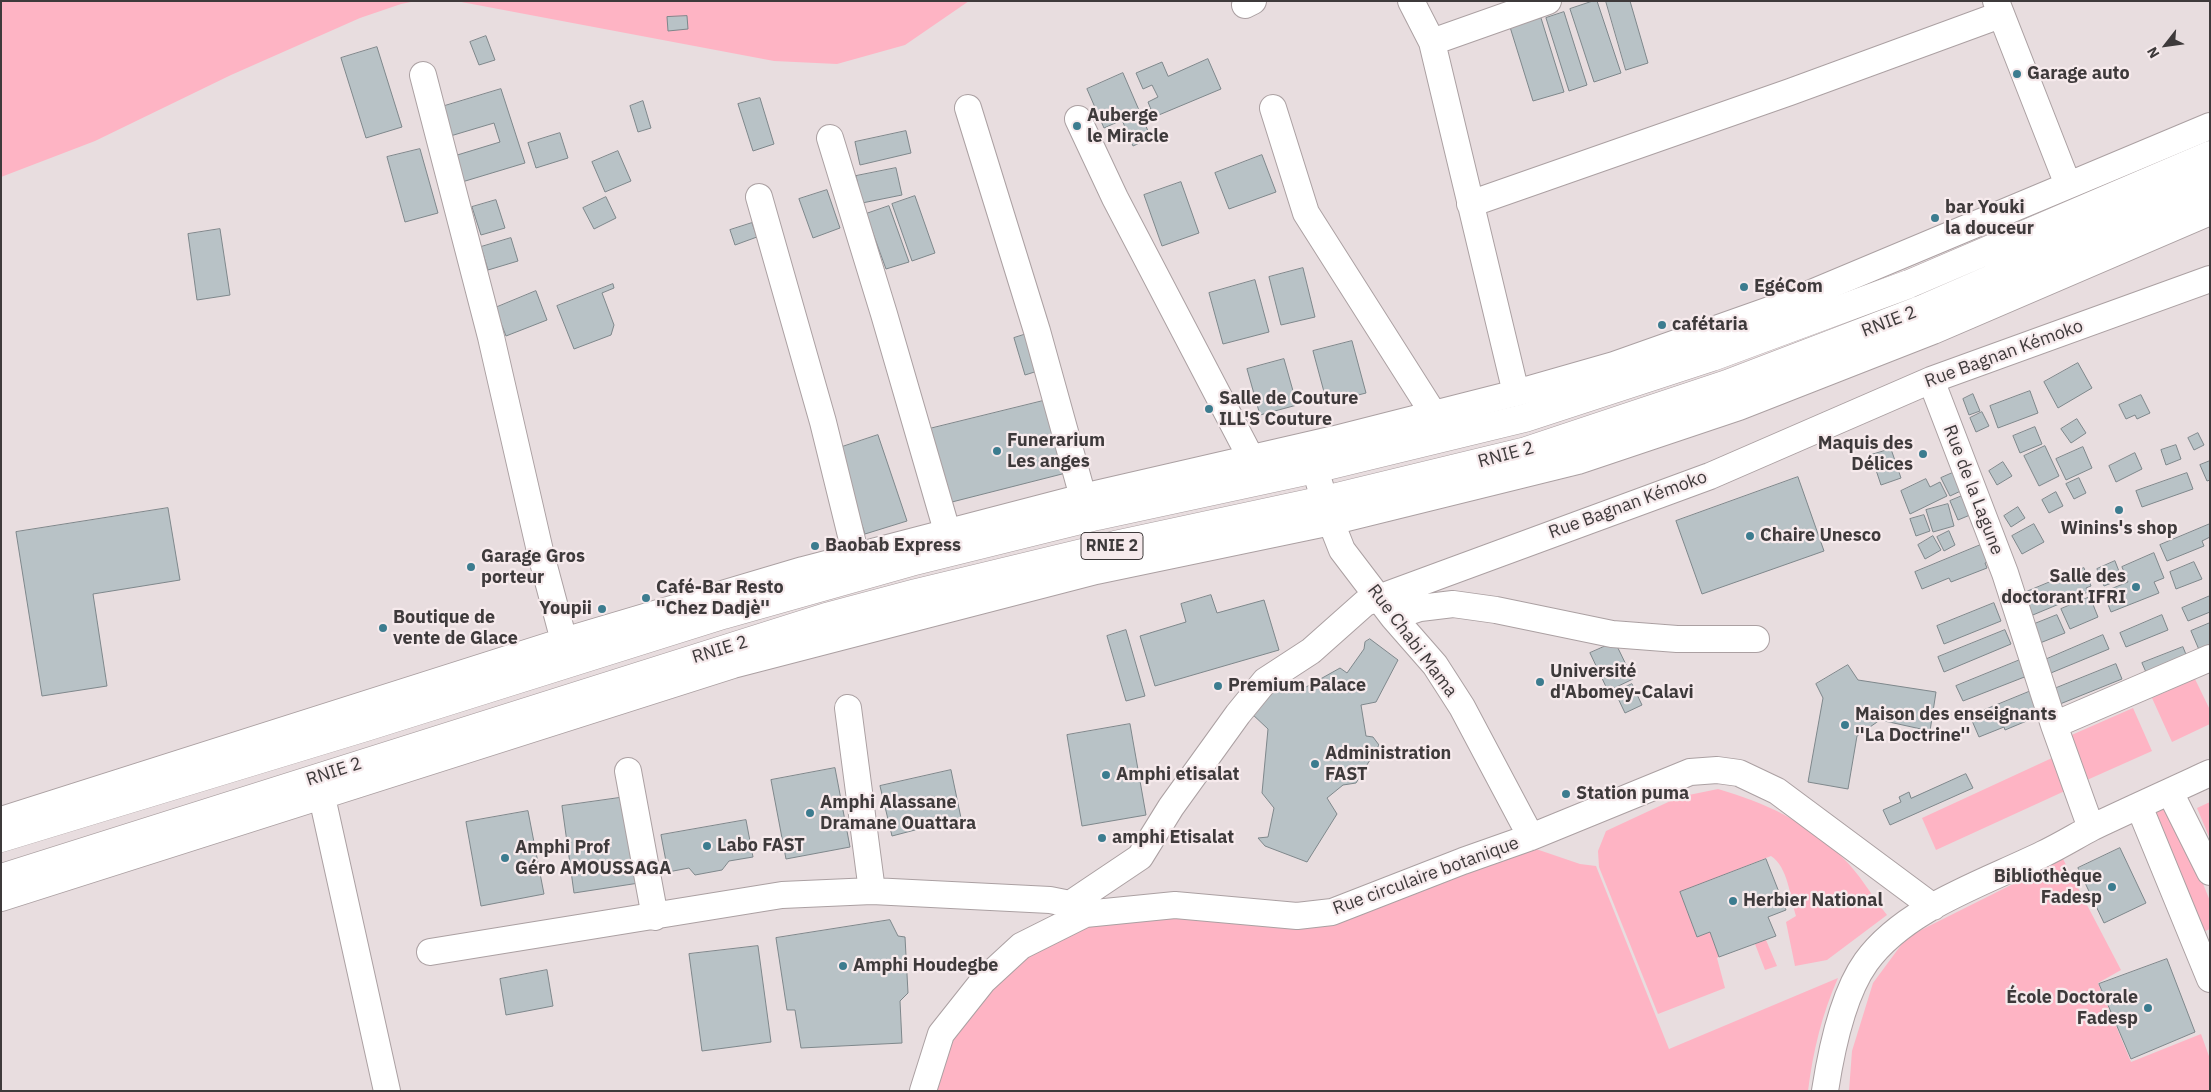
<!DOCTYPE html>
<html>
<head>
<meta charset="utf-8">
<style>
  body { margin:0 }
  #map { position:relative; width:2211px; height:1092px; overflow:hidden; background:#e8dddf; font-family:"IBM Plex Sans",sans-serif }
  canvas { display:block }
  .frame { position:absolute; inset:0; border:2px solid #3e3a3b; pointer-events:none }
  .north { position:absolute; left:2141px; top:20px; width:50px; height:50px; -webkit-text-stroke:4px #f6eaec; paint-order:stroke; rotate:240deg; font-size:14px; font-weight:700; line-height:20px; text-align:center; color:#3e3a3b }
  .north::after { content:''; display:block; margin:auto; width:18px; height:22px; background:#3e3a3b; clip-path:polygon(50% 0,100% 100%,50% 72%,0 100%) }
</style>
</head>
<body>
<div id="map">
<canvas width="2211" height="1092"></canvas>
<div class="frame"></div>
<div class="north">N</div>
</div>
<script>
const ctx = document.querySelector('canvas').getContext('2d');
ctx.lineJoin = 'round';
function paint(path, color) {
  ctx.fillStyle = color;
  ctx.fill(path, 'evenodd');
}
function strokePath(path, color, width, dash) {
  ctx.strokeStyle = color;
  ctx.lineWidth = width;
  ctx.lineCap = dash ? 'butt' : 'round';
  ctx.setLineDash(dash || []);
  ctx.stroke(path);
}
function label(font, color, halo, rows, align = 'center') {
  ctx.font = font + ' "IBM Plex Sans",sans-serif';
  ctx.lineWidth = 4.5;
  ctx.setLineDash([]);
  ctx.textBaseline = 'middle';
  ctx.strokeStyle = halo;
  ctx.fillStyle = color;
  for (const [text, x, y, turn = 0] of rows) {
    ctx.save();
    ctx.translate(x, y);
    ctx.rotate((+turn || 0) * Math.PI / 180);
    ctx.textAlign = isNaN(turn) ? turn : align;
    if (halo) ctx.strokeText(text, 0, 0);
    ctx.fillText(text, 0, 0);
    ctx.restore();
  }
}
paint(new Path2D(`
  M1,1H416L401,4L360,18L231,75L95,141L1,177Z
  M456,1H969L905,45L837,64L774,61Z
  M2195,679L2210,710V724L2172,742L2152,698Z
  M2133,708L2152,751L2087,780L2067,737Z
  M2052,758L2067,790L1936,850L1922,818Z
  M1718,789C1766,803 1805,821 1842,857C1859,873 1872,896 1887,915L1827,960L1795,966L1786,922L1796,916C1790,897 1788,867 1771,856L1680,892L1697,937L1710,932L1719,957L1717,958L1725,988L1658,1014L1599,867L1598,851L1606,831L1679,797Z
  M2210,802V839L2197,808Z
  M2171,805L2210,901V929L2196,935L2149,815Z
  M1536,849L1580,864L1596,866L1669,1049L1838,978C1822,1014 1813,1051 1808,1091H932L954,1032L1020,960L1072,930L1171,908L1326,923Z
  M2063,859L2121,970L2098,983L2131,1062L2201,1034L2210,1059V1091H1849L1852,1051L1873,983L1907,937Z
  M1766,940L1777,966L1765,970L1755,944Z`), '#feb4c4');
const building = new Path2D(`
  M1593,1H1597L1621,73L1594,82L1570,9Z
  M1606,1H1630L1648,63L1626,70Z
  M1564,12L1587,85L1569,91L1546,18Z
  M687,16L688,29L668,31L667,17Z
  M1541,18L1564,92L1533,101L1510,27Z
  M486,36L495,60L479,65L470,42Z
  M377,47L402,127L366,138L341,58Z
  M1208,59L1221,89L1154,117L1148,102L1158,97L1152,85L1143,89L1136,73L1162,62L1168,76Z
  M1123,73L1151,138L1133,146L1122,120L1104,128L1087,89Z
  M501,89L525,163L462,182L454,156L500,142L494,123L447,137L438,108Z
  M760,98L774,144L753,151L738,104Z
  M643,101L651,128L638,132L630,106Z
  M906,131L911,153L860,165L855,142Z
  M560,133L568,158L536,168L528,143Z
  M420,149L438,213L405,222L387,157Z
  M618,151L631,181L605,192L592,162Z
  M1262,155L1276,192L1229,209L1215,173Z
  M896,168L902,195L862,203L856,176Z
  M1181,182L1199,233L1162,246L1144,195Z
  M827,190L840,228L813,238L799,199Z
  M915,196L935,253L912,261L892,204Z
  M606,197L616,218L594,229L583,208Z
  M496,200L505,228L481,235L472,207Z
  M889,206L909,262L886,269L866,214Z
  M752,223L757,237L735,245L730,230Z
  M220,229L230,295L197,300L188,234Z
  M511,238L518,261L488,270L481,247Z
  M1303,268L1315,317L1281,325L1269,277Z
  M1255,280L1269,332L1223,344L1209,293Z
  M613,284L614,288L602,293L614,325L611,335L574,349L557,306Z
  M536,291L547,320L506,336L495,308Z
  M1033,332L1044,369L1025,375L1014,338Z
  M1352,341L1366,393L1327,403L1313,351Z
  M1284,359L1297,405L1260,415L1247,369Z
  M2078,363L2092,388L2058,408L2044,382Z
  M2030,391L2038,413L1998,428L1990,406Z
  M1973,394L1980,411L1969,415L1963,399Z
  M2141,395L2150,413L2137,419L2135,415L2126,419L2119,405Z
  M1047,400L1066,473L948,503L929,429Z
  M1982,412L1989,426L1976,432L1970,418Z
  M2077,419L2086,433L2071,443L2061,429Z
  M2035,427L2042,444L2020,453L2013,436Z
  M2198,433L2204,445L2194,450L2188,438Z
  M878,435L907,521L865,534L836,449Z
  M2176,445L2181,459L2166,465L2161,450Z
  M2045,446L2059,476L2039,486L2024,456Z
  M2083,447L2092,468L2066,480L2056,459Z
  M1891,449L1901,478L1881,485L1871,455Z
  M2135,453L2142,469L2116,482L2109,466Z
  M2210,461V480L2207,481L2200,465Z
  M2003,462L2012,476L1997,485L1989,471Z
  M1957,471L1965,489L1950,496L1941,478Z
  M2187,473L2193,489L2142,507L2136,491Z
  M1798,477L1824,551L1702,594L1676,521Z
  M2079,478L2086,493L2074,499L2066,484Z
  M1926,479L1930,487L1940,482L1947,496L1910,514L1901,491Z
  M2056,492L2063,506L2049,513L2042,500Z
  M1962,496L1970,515L1958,520L1950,501Z
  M1948,504L1954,526L1933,532L1926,510Z
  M2018,507L2025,518L2011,527L2004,516Z
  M168,508L180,580L93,594L107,686L42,696L16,532Z
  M1924,515L1930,531L1916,536L1910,519Z
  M2034,524L2044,542L2022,554L2012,536Z
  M2210,524V537L2202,541L2204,546L2167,561L2160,545Z
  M1949,531L1955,545L1944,551L1937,537Z
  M1933,536L1941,550L1925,559L1918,545Z
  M1983,544L1991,561L1985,563L1987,568L1951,582L1949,578L1922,589L1915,572Z
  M2154,553L2164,578L2154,582L2159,593L2111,612L2103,592L2128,582L2122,567Z
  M2115,561L2122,579L2104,586L2097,569Z
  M2194,562L2202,579L2176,589L2170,572Z
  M2084,568L2091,586L2086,588L2088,592L2028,617L2019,595Z
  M1211,595L1217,613L1264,600L1279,650L1155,686L1140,636L1186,622L1181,604Z
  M2210,596V612L2188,621L2182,608Z
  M2090,597L2098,617L2070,629L2061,609Z
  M1994,603L2001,621L1944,644L1937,626Z
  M2057,615L2065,633L2040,643L2032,625Z
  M2162,615L2168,630L2126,647L2120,633Z
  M2210,623V648L2200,652L2191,631Z
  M1126,630L1145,696L1126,701L1107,636Z
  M2005,630L2011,644L1944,672L1938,657Z
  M2103,635L2109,649L2046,675L2040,662Z
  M1370,639L1398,660L1376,702L1361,705L1366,736L1373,737L1379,745L1356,783L1343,785L1327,798L1337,814L1307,862L1265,846L1258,838L1268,837L1274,808L1262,793L1268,729L1250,712L1265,681L1277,692L1283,684L1299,691L1340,668L1347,673L1364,649L1365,642Z
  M1615,642L1633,679L1608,691L1590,653Z
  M2183,647L2189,662L2149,679L2142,663Z
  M2020,660L2027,676L1963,701L1956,686Z
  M2116,664L2122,679L2060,704L2054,689Z
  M1848,665L1858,680L1936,692L1930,731L1880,720L1857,736L1848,789L1808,782L1823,698L1816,684Z
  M1632,684L1642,705L1625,713L1615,692Z
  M2031,691L2041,715L2005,730L2004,727L1979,737L1970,716Z
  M1130,724L1146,815L1082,826L1067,735Z
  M835,768L850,847L786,859L771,780Z
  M951,770L961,818L892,836L880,786Z
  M1966,774L1973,788L1890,825L1883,810L1901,802L1899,797L1909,792L1911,798Z
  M626,797L639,883L574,893L562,806Z
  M528,811L544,894L481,906L466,822Z
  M746,820L753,857L729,861L722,870L695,875L689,868L668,872L661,835Z
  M2120,848L2146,903L2104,923L2078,868Z
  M1766,859L1786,910L1768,917L1776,936L1719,957L1710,932L1697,937L1680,892Z
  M890,920L898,936L905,937L908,993L900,1001L902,1043L801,1048L795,1010H787L776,938Z
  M758,946L771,1042L702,1051L689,954Z
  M2167,959L2195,1032L2131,1059L2099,984Z
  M547,970L553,1006L506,1015L500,979Z`);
paint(building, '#b8c2c6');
strokePath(building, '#7e878b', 1);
const minor = new Path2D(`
  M1411,1L1432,42L1516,393
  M1996,1L2068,185
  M1245,5L1253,1
  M1432,42L1548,1
  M423,75L491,337L540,551L564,641
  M968,108L1037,331L1083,497
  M1273,108L1306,213L1433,413
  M1078,119L1115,198L1252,460
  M830,138L884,314L947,531
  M759,197L823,422L856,556
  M1470,204L1790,92L2000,15
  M1931,380L2005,573L2054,725L2091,828
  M1315,469L1331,522L1342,550L1393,617L1435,665L1462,707L1531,837
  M1393,617L1420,608L1453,604L1496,610L1612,634L1677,639H1756
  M848,708L872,891
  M2054,725L2210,658
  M628,771L655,917
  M2170,792L2210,872
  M322,797L387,1091
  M2139,806L2210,979
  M1,820L564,641L803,570L1083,497L1335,439L1516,393L1614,365L1778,307L2210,126
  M1,898L733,665L1096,571L1331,522L1578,461L1739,407L1933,331L2210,212
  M1070,904L1140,857L1171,807L1238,714L1265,681L1311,651L1365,603L1710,476L1931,380L2210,279
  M430,952L782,895L872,891L1050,900L1070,904L1084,913
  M923,1091L941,1034L983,981L1021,946L1085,914L1175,905L1297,916L1332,912L1463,861L1531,837L1690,772L1717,770L1739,773L1777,791L1933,907
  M1825,1091C1831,1052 1843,994 1866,962C1905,908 1984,883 2043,854C2060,846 2076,836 2093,827C2131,809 2171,791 2210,773`);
const highway = new Path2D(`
  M1,838L366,727L723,615L911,562L1097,516L1315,469L1525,418L1712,357L1909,284L2210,155
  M1,878L826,617L916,593L1115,545L1324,500L1526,451L1727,384L1920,310L2210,184`);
strokePath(minor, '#aba0a2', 28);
strokePath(highway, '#aba0a2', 29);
strokePath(minor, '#fff', 26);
strokePath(highway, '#fff', 28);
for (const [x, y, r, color] of [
  [2017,74,5,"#3c7c8f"],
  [1077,126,5,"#3c7c8f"],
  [1935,218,5,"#3c7c8f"],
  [1744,287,5,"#3c7c8f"],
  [1662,325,5,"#3c7c8f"],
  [1209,409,5,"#3c7c8f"],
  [997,451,5,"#3c7c8f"],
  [1923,454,5,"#3c7c8f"],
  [2119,510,5,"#3c7c8f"],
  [1750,536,5,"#3c7c8f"],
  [815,546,5,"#3c7c8f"],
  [471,567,5,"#3c7c8f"],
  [2136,587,5,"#3c7c8f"],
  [646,598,5,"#3c7c8f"],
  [602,609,5,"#3c7c8f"],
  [383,628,5,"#3c7c8f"],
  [1540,682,5,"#3c7c8f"],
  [1218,686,5,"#3c7c8f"],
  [1845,725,5,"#3c7c8f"],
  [1315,764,5,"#3c7c8f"],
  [1106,775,5,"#3c7c8f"],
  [1566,794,5,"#3c7c8f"],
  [810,813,5,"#3c7c8f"],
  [1102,838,5,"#3c7c8f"],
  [707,846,5,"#3c7c8f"],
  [505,858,5,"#3c7c8f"],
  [2112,887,5,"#3c7c8f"],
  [1733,901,5,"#3c7c8f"],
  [843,966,5,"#3c7c8f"],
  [2148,1008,5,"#3c7c8f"]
]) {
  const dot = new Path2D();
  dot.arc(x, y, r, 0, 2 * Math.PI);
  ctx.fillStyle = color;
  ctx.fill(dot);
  strokePath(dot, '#f6eaec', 2);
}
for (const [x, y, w] of [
  [1112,546,62]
]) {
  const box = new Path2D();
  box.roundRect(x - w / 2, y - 13.5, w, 27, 4);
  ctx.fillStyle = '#f6eaec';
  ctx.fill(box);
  strokePath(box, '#3e3a3b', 1);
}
label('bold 16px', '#3e3a3b', null, [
  ["RNIE 2",1112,546]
]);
label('bold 18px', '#3e3a3b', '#f6eaec', [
  ["Garage auto",2027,74],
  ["Auberge",1087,116],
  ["le Miracle",1087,137],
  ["bar Youki",1945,208],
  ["la douceur",1945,229],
  ["EgéCom",1754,287],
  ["cafétaria",1672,325],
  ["Salle de Couture",1219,399],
  ["ILL'S Couture",1219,420],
  ["Funerarium",1007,441],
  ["Les anges",1007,462],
  ["Maquis des",1913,444,"right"],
  ["Délices",1913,465,"right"],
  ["Winins's shop",2119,529,"center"],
  ["Chaire Unesco",1760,536],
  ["Baobab Express",825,546],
  ["Garage Gros",481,557],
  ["porteur",481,578],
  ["Salle des",2126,577,"right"],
  ["doctorant IFRI",2126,598,"right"],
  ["Café-Bar Resto",656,588],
  ["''Chez Dadjè''",656,609],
  ["Youpii",592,609,"right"],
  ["Boutique de",393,618],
  ["vente de Glace",393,639],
  ["Université",1550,672],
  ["d'Abomey-Calavi",1550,693],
  ["Premium Palace",1228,686],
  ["Maison des enseignants",1855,715],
  ["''La Doctrine''",1855,736],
  ["Administration",1325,754],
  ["FAST",1325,775],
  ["Amphi etisalat",1116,775],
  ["Station puma",1576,794],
  ["Amphi Alassane",820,803],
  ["Dramane Ouattara",820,824],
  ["amphi Etisalat",1112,838],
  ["Labo FAST",717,846],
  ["Amphi Prof",515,848],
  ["Géro AMOUSSAGA",515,869],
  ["Bibliothèque",2102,877,"right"],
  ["Fadesp",2102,898,"right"],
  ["Herbier National",1743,901],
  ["Amphi Houdegbe",853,966],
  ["École Doctorale",2138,998,"right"],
  ["Fadesp",2138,1019,"right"]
], 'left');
label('18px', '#3e3a3b', '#f6eaec', [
  ["RNIE 2",1889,322,-21],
  ["Rue Bagnan Kémoko",2004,354,-20],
  ["RNIE 2",1506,455,-15],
  ["Rue de la Lagune",1973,490,69],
  ["Rue Bagnan Kémoko",1628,505,-20],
  ["Rue Chabi Mama",1412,641,53],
  ["RNIE 2",720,650,-17],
  ["RNIE 2",334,772,-18],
  ["Rue circulaire botanique",1426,876,-20]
]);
</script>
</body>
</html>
